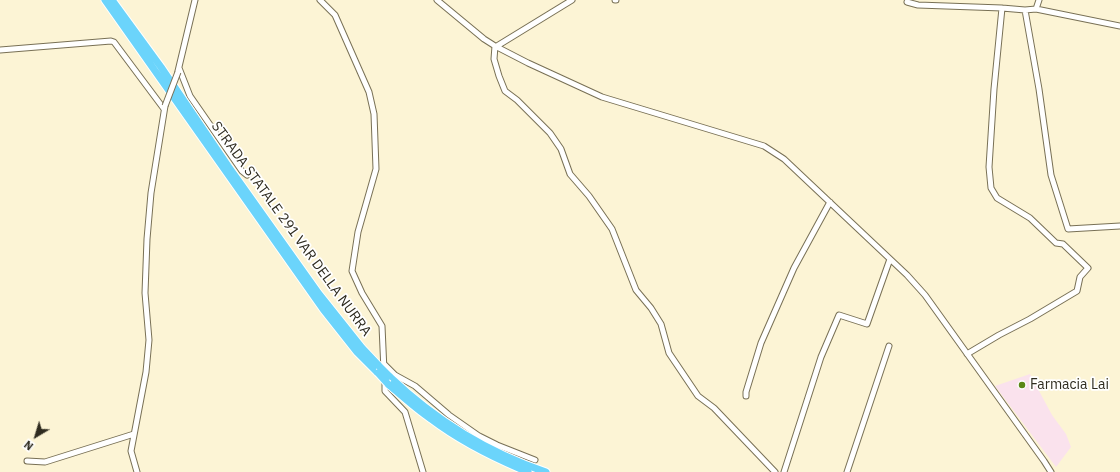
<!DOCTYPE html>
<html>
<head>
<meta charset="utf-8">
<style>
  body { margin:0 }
  #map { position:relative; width:1120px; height:472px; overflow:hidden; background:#fcf4d5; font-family:"IBM Plex Sans",sans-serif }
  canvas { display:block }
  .north { position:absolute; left:16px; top:416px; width:40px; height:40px; -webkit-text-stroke:3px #fff; paint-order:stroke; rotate:218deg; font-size:11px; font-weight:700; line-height:16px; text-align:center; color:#2e2b1f }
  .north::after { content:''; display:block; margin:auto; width:14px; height:18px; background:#2e2b1f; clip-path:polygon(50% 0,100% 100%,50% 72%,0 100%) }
</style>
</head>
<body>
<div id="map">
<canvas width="1120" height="472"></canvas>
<div class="north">N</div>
</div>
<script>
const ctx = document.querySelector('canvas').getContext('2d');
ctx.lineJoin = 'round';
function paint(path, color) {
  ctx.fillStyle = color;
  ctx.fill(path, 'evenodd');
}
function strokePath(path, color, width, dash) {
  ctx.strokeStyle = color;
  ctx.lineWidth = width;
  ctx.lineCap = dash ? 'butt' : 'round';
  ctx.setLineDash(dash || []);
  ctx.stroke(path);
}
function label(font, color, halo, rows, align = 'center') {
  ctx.font = font + ' "IBM Plex Sans",sans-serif';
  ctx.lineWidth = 3.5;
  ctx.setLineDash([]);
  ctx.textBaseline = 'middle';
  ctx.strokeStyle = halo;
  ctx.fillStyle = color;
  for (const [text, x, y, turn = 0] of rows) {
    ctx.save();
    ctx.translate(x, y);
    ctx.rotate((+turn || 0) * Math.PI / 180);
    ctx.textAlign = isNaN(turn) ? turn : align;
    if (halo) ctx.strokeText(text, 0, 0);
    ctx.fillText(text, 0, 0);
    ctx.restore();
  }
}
paint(new Path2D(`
  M1030,374L1052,415L1066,434L1071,447L1056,467L995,386Z`), '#fae2ed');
const minor = new Path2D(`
  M320,0L335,15L369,92L374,114L376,169L358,232L352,271L362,293L382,326L384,371
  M437,0L484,39L495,46L528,63L602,97L764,146L784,159L907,275L925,295L1044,461L1051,472
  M615,0H616
  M907,2L918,5L1002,8L1025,10L1036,9L1120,26
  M1036,9L1039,0
  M1025,10L1039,89L1051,175L1068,229L1120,226
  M495,46L494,59L499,76L505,91L517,100L550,133L561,149L570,174L589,196L612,229L636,290L651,308L661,324L669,353L698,396L714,408L775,472
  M497,46L572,0
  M0,50L111,41L114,42L164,109
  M179,68L190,96L242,171L247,175
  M178,71L195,0
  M967,354L999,335L1030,319L1077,291L1080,277L1088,268L1063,244L1056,243L1030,218L997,198L991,188L989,167L994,89L1002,8
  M384,364L395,375L415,386L449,415L479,436L497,445L535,460
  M385,379V391L405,412L423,472
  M746,396V392L761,343L794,268L830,202
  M27,461L45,462L134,434
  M137,472L131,451L146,372L149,340L145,293L147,239L151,193L165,106
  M784,472L821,357L839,315L867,324L890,259
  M847,472L889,346`);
const highway = new Path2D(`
  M105,0L323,309L357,352L378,373
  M112,0L161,67L228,166L319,294L362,348L379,366
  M389,376C434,419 486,452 546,472
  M388,384C402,396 416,409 431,419C460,441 494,458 528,472`);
strokePath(minor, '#787055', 7);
strokePath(highway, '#fff', 9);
strokePath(minor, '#fff', 5);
strokePath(highway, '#6bd4fb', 7);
const minorBridge = new Path2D(`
  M165,106L178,72`);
const highwayBridge = new Path2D(`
  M379,366L389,376
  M378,373L388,384`);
strokePath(minorBridge, '#787055', 7, []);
strokePath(highwayBridge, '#fff', 9, []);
strokePath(minorBridge, '#fff', 5);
strokePath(highwayBridge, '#6bd4fb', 7);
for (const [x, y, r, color] of [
  [1022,385,4,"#5b8716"]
]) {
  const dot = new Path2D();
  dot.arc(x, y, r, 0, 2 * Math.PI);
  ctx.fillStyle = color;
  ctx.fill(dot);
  strokePath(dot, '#fff', 1.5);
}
label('14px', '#2e2b1f', '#fff', [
  ["STRADA STATALE 291 VAR DELLA NURRA",291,229,54]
]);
label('14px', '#2e2b1f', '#fff', [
  ["Farmacia Lai",1030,385]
], 'left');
</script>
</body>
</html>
